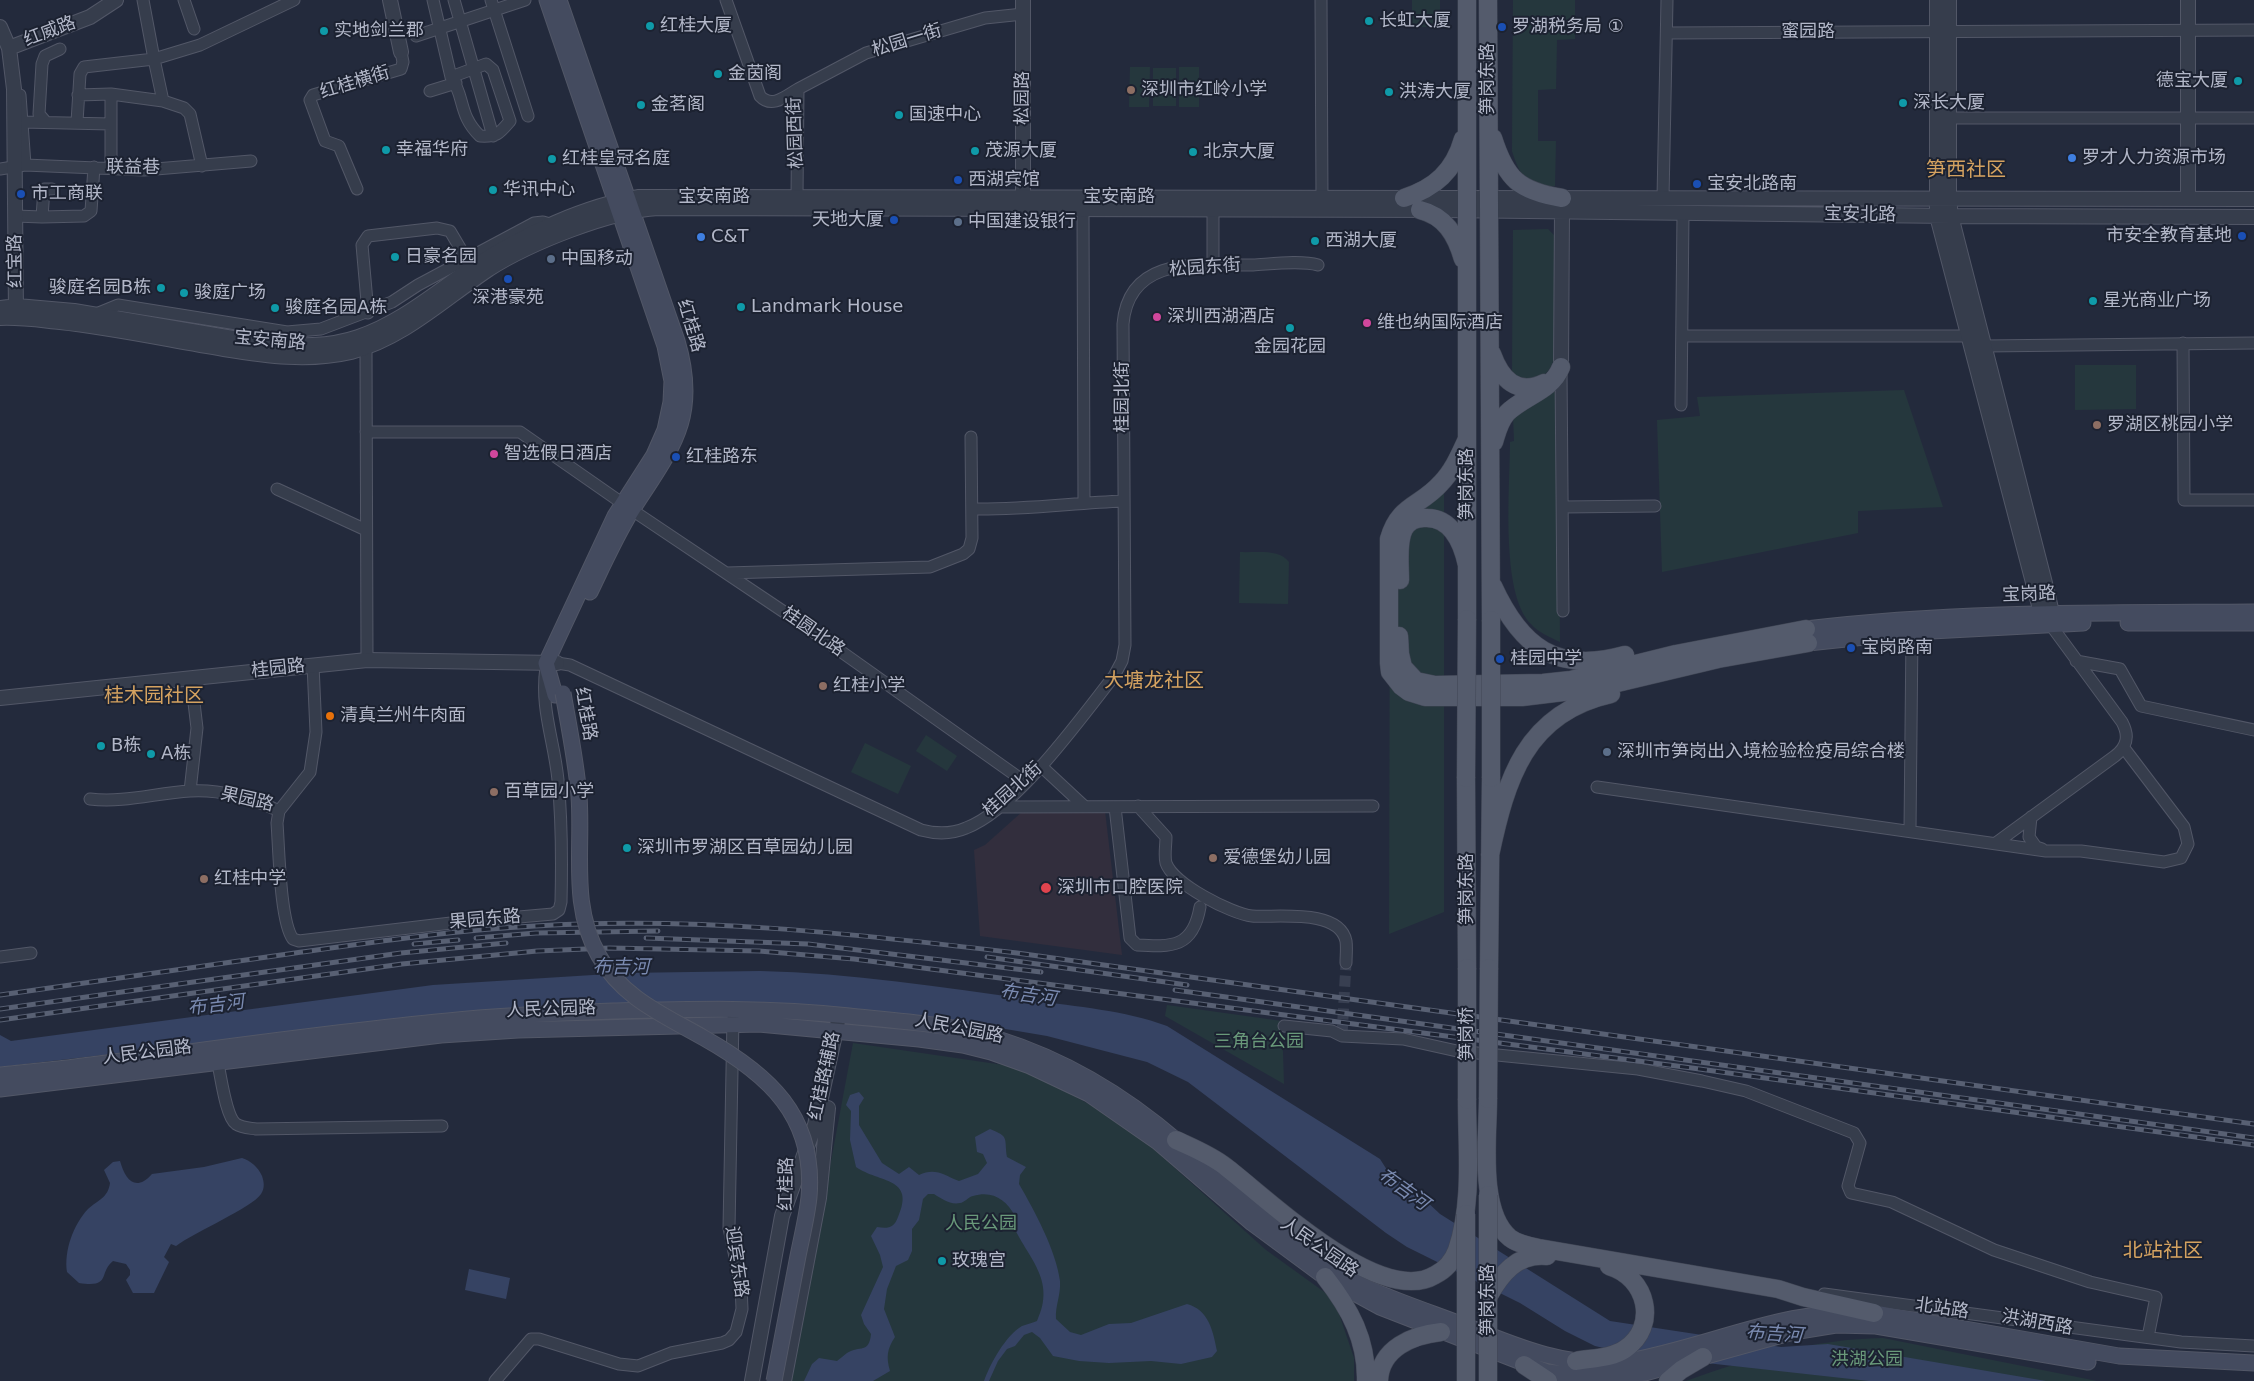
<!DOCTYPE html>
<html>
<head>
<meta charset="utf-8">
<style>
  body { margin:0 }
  canvas { display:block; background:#232a3c }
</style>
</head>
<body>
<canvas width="2254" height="1381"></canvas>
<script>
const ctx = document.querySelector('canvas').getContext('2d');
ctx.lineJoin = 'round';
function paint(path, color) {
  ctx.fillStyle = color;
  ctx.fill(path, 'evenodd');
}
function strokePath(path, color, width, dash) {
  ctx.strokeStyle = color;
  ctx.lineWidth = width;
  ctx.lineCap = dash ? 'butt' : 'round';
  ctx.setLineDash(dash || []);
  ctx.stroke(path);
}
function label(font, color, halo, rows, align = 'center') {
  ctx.font = font + ' "DejaVu Sans","Noto Sans SC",sans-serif';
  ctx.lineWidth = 4;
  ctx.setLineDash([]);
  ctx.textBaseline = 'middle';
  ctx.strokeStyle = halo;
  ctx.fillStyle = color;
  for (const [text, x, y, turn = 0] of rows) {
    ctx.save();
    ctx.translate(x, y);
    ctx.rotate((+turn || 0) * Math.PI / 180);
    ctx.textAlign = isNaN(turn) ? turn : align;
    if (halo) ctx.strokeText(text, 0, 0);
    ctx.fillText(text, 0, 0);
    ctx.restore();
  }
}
paint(new Path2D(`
  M1023,811H1105L1122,955L980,936L974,850L985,845Z`), '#322e3d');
paint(new Path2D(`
  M1412,0H1440V27H1412Z
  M1513,0H1575V39L1557,40L1556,89L1538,90V141H1556L1555,186C1526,186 1520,176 1512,151Z
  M1130,67H1150L1149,107H1129Z
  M1179,67H1199V107H1179Z
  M1153,68H1176V106H1153Z
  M1548,229L1555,236L1554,359C1548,378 1537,380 1519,381L1512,373L1513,230Z
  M2075,365H2136V409L2075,410Z
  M1904,390L1943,507L1858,511V533L1662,572L1657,420L1700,416L1697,397Z
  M1555,391L1558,406L1560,642C1550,637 1539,633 1531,624C1500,593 1510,486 1510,442L1514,441L1513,415L1546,394Z
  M1444,484V912L1389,934L1390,536Z
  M1240,552C1255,553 1279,548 1289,562L1288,604L1239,603Z
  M926,735L957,756L947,771L916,751Z
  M865,743L911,766L898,794L851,772Z
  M1167,1005L1282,1021L1284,1084L1165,1016Z
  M853,1043L1024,1068L1128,1126L1266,1250L1334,1299L1354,1358V1381H790Z
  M1883,1338L2097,1381H1686C1750,1358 1814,1339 1883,1338Z`), '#25373d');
paint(new Path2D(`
  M760,971C851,973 942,987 1032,1000C1077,1007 1124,1010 1167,1026L1380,1159L1387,1170L1410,1186L1440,1214L1610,1321L1781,1347L1828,1344L2046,1381H1869L1634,1355L1595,1346L1565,1331L1520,1303L1407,1247L1386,1233L1188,1082L1147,1062L1047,1036L964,1022L809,1006L716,1003L507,1008L0,1067V1035L11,1041L433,985L625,973Z
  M859,1092L864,1098L859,1106V1125L882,1163L899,1174L909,1167L919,1175C935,1167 944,1175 959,1181L978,1174L987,1163L983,1154L977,1152L975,1137L990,1129C1010,1137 1004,1138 1007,1157L1026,1167L1020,1175L1019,1184C1034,1210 1056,1250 1060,1281C1061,1295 1055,1306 1056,1319L1070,1332L1081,1335L1109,1324L1131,1323L1187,1304C1209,1310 1213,1331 1217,1351L1212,1357L1181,1364L1151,1361L1109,1363L1079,1361L1053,1356L1040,1338L1032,1332L1024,1335L1015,1346L1007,1349L998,1361L989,1381H984C990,1364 1006,1335 1022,1326C1027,1324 1033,1323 1037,1321C1057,1279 1027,1258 1012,1223L1015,1216C1006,1199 992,1190 973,1196C968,1197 964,1203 960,1203C950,1205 942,1199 934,1194H928L923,1199L919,1220L912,1229V1251L908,1260L896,1266L887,1289L884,1309L895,1337C887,1349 886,1357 890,1371L873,1381H804L812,1364L819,1358L837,1361C841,1358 844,1355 847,1353C860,1345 869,1354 871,1334L864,1324L861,1315L883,1267L880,1255L871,1236L877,1227C888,1229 894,1228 898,1217C916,1177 879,1183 856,1167L850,1140L851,1111L846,1105L850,1095Z
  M242,1158C251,1161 258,1167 262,1176C264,1182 265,1188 261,1194C253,1207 193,1233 176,1246L171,1244L164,1257L169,1262L154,1293H133L126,1280L130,1275V1270L126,1264L113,1261C98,1273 112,1288 79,1283L67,1272C64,1251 73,1225 88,1209C98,1200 108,1198 110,1183L104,1170L113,1162L120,1161C125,1179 135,1193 152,1174L204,1167Z
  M469,1269L510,1278L506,1299L465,1290Z`), '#364363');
strokePath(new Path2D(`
  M1342,1036L1346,963`), '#383f51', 11, [11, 5.5]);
const minor = new Path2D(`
  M143,0L154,59L200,45L294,0
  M184,0L194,29
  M433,0L451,77C465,96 458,115 480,136C497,137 499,134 510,121L493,70L486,64L451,77
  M454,0L493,136
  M491,0L528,116
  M726,0L760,96C772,109 786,96 798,89L797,197
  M1321,0L1322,198
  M1667,33L2254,30
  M416,36L525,0
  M798,89L866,53L985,18L1023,14
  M430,91L456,83
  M20,95L25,165
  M78,95L111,94L163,101
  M1949,118H2254
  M45,121L39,114L42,64L45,56L60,49
  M22,122L111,124
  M77,122L80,74L84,67L154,59L163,101L184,108L190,114L202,166
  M111,168V94
  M0,169L25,165L144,170L251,161
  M357,189L339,146L325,141L310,100L313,95L401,69L403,62L401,52
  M1663,198L1667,0
  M1083,210L1084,503
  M15,216L42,217L44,189H52
  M42,217L84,216L91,211L94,167
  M1213,264V210
  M368,313L362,245L368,236L437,228L450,231L466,258
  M96,314L118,305L287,332L321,329L392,302L418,285L534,223L543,222L553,225
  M1682,336H1970
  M2183,343L2184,500H2254
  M1984,346L2254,343
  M366,347L367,660
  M1561,370L1563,611
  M1681,405L1683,214
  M366,432H520L632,510L805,626L1025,782
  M277,489L366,530
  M1563,507L1655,506
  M972,509C1023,510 1073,503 1123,501
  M727,573L930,567L963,554L969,549L972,538L971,437
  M2076,661L2120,669L2141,706L2254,730
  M557,663L570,665L921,830C936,834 952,834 966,828C1016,809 1080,719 1114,676L1122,661L1125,645L1123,324C1129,254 1202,265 1253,265C1271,264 1301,260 1318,265
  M1041,766L1084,806
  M1597,787L2046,851H2081L2164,862L2181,858L2188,844L2184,827L2124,748
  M190,791L197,728L191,678
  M90,799C124,803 156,793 190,791C219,789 253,798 279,811L310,772L316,732L313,665
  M1138,806L1166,837C1166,845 1164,856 1166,863C1173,884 1232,914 1252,916C1275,918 1339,908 1346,941C1347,948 1346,956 1346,963
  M999,807L1373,806
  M1115,807L1130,938L1137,945C1172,947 1193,948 1200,907
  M279,811L277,823C279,848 280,922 293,939L299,941L451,923L553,914L559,910L561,902C562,861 562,821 558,780C554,739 540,709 546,667
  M2031,817L2029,837L2036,847L2042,849
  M1910,830L1912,632
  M1996,843L2115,756C2128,746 2129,735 2122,722L2050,624
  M0,957L31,953
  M1284,1026L1332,1031L1342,1036L1403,1039L1457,1051L1638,1069L1702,1081L1746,1091L1854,1133L1860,1143L1848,1186L1851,1193L1892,1202L1994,1250L2090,1282L2156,1297L2148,1337
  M218,1064C221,1077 226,1117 236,1124C242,1128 250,1128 256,1129L442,1126
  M1824,1294L2181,1342L2254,1346
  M495,1381L531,1339H539L619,1364L638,1366L671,1353L722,1343L729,1340L736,1332L742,1309L741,1286L729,1228L733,1018`);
const tertiary = new Path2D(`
  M390,0L401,52
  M1937,0V216L2041,613L2047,621
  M1949,0V199L1951,216L2047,591L2052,613L2050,623
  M0,27L9,48L14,89L16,314
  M9,48L90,17L116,0
  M1023,197V0
  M2188,199V0
  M0,308L17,306L74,311L268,344C297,346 329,347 358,337C403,322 439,289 478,264C521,235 588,205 639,197L2254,199
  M0,318C20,317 40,320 60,322C115,328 169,340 224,349C267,356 308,362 351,352C404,338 444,299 489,269C530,243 610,211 658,208L1443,210L1951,216L2254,217
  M1561,367L1562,211
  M0,698L367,660L557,663
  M752,1381L782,1216L815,1125L838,1021
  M784,1381L819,1198L828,1108`);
const secondary = new Path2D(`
  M547,0L665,346L672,381L671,402L665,430L654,455L615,516L548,659L546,663L555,695
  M559,0L677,341C700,418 671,449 632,510C616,536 603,565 590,592
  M2128,623H2254
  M1806,629C1955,611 2104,613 2254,612
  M1808,643L1912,632L2083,623
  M0,1075L58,1069C188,1053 318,1033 448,1021C504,1015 560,1013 615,1011C694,1009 771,1007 849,1016C899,1021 950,1024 998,1039C1065,1060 1125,1096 1178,1142C1228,1185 1275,1235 1332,1270C1375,1295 1425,1310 1471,1328C1520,1348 1570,1368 1624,1362C1708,1348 1787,1306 1874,1313L2119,1356L2254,1363
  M0,1089L441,1035L518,1030L759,1024L919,1039L963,1045L991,1052L1030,1066L1089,1094L1158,1142L1252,1223L1325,1277L1380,1307L1547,1372L1599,1378L1645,1373L1793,1332L1836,1325L1876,1326L2088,1362`);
const primary = new Path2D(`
  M1488,0L1491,620
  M1493,138C1506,179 1519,191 1562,198
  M1404,198C1435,188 1454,171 1463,139
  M1420,210C1445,216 1456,235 1463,259
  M1492,354C1501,379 1517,396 1544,383
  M1467,439C1460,454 1453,471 1441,483C1420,507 1399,504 1389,539V663L1390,672L1401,686L1409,692L1425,697H1522L1596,688L1718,659L1808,643
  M1494,442C1497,432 1499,422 1507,413C1524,396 1552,391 1561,367
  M1400,580C1400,565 1397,542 1404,529C1408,522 1416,518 1424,518C1451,516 1462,542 1467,565
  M1493,586C1521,647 1556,674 1625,655
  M1467,619V0
  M1399,636L1400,654L1403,667L1416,681L1435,685L1543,683L1571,680L1676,654L1806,629
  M1466,778L1467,968
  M1490,855C1506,780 1525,713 1611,694
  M1489,968L1491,778
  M1488,1099C1488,1137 1478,1212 1510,1238C1518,1244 1529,1246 1539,1248L1778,1289L1803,1297L1874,1313
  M1176,1140C1193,1148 1211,1155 1226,1167C1268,1199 1380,1308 1435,1275C1445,1270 1453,1261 1457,1250C1473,1203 1467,1149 1467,1100
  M1325,1277C1350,1309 1367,1340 1366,1381
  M1488,1297C1501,1274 1517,1253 1547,1256
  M1576,1361C1592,1358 1612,1358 1625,1349C1659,1326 1647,1277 1609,1266
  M1524,1365L1548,1381
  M1379,1381C1380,1348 1413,1335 1441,1332
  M1668,1381L1681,1370L1703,1357`);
strokePath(minor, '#525767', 13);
strokePath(tertiary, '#525767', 16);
strokePath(secondary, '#525767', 17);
strokePath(primary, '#404655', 19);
strokePath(minor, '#363d4c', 11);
strokePath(tertiary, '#363d4c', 14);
strokePath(secondary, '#444b5f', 15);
strokePath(primary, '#545b6c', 18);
const rail = new Path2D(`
  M476,938L536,933L658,931
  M646,938L808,944L1041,972
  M414,944L458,940
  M987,957L1187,985
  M1175,990L2254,1138
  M0,995C99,981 197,967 295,953C375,942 455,930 535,926C697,916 857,934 1017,953L2254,1124
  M0,1009L401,953L506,943
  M0,1020L402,964L537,951L610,948L759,951L854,959L1692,1068L2254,1145`);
strokePath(rail, '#586073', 5);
strokePath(rail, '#1c2231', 3, [9]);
const secondaryBridge = new Path2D(`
  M563,693C569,727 576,761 579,796C583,850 570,906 599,956C622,998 664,1015 704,1038C768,1074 816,1116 809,1197C807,1216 802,1236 798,1256C790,1297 782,1339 774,1381`);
const primaryBridge = new Path2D(`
  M1491,620V778
  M1466,778L1467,619
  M1488,1099L1489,968
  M1467,1100V968
  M1488,1195V1381
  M1466,1381V1214`);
strokePath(secondaryBridge, '#525767', 17, []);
strokePath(primaryBridge, '#404655', 19, []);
strokePath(secondaryBridge, '#444b5f', 15);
strokePath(primaryBridge, '#545b6c', 18);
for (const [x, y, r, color] of [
  [1369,21,5,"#0f9aa8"],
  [650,26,5,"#0f9aa8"],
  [1502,27,5,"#1a4fb4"],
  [324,31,5,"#0f9aa8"],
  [718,74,5,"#0f9aa8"],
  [2238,81,5,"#0f9aa8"],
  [1131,90,5,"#8d6e63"],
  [1389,92,5,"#0f9aa8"],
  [1903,103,5,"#0f9aa8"],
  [641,105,5,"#0f9aa8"],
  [899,115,5,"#0f9aa8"],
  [386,150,5,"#0f9aa8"],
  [975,151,5,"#0f9aa8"],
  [1193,152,5,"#0f9aa8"],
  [2072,158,5,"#3f7fe0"],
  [552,159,5,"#0f9aa8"],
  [958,180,5,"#1a4fb4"],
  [1697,184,5,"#1a4fb4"],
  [493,190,5,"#0f9aa8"],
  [21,194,5,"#1a4fb4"],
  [894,220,5,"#1a4fb4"],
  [958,222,5,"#5c6f8a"],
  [2242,236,5,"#1a4fb4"],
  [701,237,5,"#3f7fe0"],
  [1315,241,5,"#0f9aa8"],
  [395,257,5,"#0f9aa8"],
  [551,259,5,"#5c6f8a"],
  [508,279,5,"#1a4fb4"],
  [161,288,5,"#0f9aa8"],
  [184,293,5,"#0f9aa8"],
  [2093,301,5,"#0f9aa8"],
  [741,307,5,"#0f9aa8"],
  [275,308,5,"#0f9aa8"],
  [1157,317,5,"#d1479c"],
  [1367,323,5,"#d1479c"],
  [1290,328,5,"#0f9aa8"],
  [2097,425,5,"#8d6e63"],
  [494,454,5,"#d1479c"],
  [676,457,5,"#1a4fb4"],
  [1851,648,5,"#1a4fb4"],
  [1500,659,5,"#1a4fb4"],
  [823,686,5,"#8d6e63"],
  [330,716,5,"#e8710a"],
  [101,746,5,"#0f9aa8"],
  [1607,752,5,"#5c6f8a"],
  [151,754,5,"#0f9aa8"],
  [494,792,5,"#8d6e63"],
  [627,848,5,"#0f9aa8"],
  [1213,858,5,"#8d6e63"],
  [204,879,5,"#8d6e63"],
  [1046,888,6,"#e0444e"],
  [942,1261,5,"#0f9aa8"]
]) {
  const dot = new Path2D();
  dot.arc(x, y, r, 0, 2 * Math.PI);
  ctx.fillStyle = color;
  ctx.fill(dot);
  strokePath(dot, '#1c2231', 2);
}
label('18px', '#b2b7c8', '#1c2231', [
  ["长虹大厦",1379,21],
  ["红桂大厦",660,26],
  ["罗湖税务局 ①",1512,27],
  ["实地剑兰郡",334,31],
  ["金茵阁",728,74],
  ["德宝大厦",2228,81,"right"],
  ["深圳市红岭小学",1141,90],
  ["洪涛大厦",1399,92],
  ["深长大厦",1913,103],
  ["金茗阁",651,105],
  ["国速中心",909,115],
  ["幸福华府",396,150],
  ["茂源大厦",985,151],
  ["北京大厦",1203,152],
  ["罗才人力资源市场",2082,158],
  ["红桂皇冠名庭",562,159],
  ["西湖宾馆",968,180],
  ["宝安北路南",1707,184],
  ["华讯中心",503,190],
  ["市工商联",31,194],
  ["天地大厦",884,220,"right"],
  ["中国建设银行",968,222],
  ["市安全教育基地",2232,236,"right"],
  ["C&T",711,237],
  ["西湖大厦",1325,241],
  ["日豪名园",405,257],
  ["中国移动",561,259],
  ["骏庭名园B栋",151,288,"right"],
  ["骏庭广场",194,293],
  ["深港豪苑",508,298,"center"],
  ["星光商业广场",2103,301],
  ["Landmark House",751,307],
  ["骏庭名园A栋",285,308],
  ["深圳西湖酒店",1167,317],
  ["维也纳国际酒店",1377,323],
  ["金园花园",1290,347,"center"],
  ["罗湖区桃园小学",2107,425],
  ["智选假日酒店",504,454],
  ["红桂路东",686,457],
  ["宝岗路南",1861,648],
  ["桂园中学",1510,659],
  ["红桂小学",833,686],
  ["清真兰州牛肉面",340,716],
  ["B栋",111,746],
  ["深圳市笋岗出入境检验检疫局综合楼",1617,752],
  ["A栋",161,754],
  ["百草园小学",504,792],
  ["深圳市罗湖区百草园幼儿园",637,848],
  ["爱德堡幼儿园",1223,858],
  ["红桂中学",214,879],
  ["深圳市口腔医院",1057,888],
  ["玫瑰宫",952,1261]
], 'left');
label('18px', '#b2b7c8', '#1c2231', [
  ["红威路",50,32,-21],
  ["蜜园路",1808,32],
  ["松园一街",907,41,-17],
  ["笋岗东路",1488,79,-90],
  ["红桂横街",355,83,-17],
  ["松园路",1023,98,-90],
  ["松园西街",796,133,-92],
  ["联益巷",133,168,1],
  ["宝安南路",714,197],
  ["宝安南路",1119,197],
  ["宝安北路",1860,215,1],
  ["红宝路",16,261,-91],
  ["松园东街",1205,268,-4],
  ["红桂路",690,326,73],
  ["宝安南路",270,341,5],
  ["桂园北街",1123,397,-90],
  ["笋岗东路",1467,484,-90],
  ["宝岗路",2029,595,-2],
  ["桂圆北路",813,632,35],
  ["桂园路",278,669,-6],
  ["红桂路",585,714,80],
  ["桂园北街",1013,790,-42],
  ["果园路",247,800,13],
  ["笋岗东路",1467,889,-90],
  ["果园东路",485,920,-5],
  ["人民公园路",551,1010,-2],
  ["人民公园路",959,1029,11],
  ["笋岗桥",1467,1034,-90],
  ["人民公园路",147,1053,-7],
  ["红桂路辅路",825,1076,-78],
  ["红桂路",787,1184,-89],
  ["人民公园路",1319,1248,35],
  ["迎宾东路",736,1262,82],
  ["笋岗东路",1488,1300,-90],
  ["北站路",1942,1309,8],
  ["洪湖西路",2037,1323,10]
]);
label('18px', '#69997a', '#1c2231', [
  ["三角台公园",1259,1042],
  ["人民公园",981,1224],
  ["洪湖公园",1867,1360]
]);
label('italic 19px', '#7a8ab0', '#1c2231', [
  ["布吉河",621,968],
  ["布吉河",1028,996,9],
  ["布吉河",216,1006,-7],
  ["布吉河",1403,1190,36],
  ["布吉河",1774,1335,4]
]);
label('20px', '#d4a260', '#1c2231', [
  ["笋西社区",1966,171],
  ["大塘龙社区",1154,682],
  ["桂木园社区",154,697],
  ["北站社区",2163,1252]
]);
</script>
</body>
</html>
